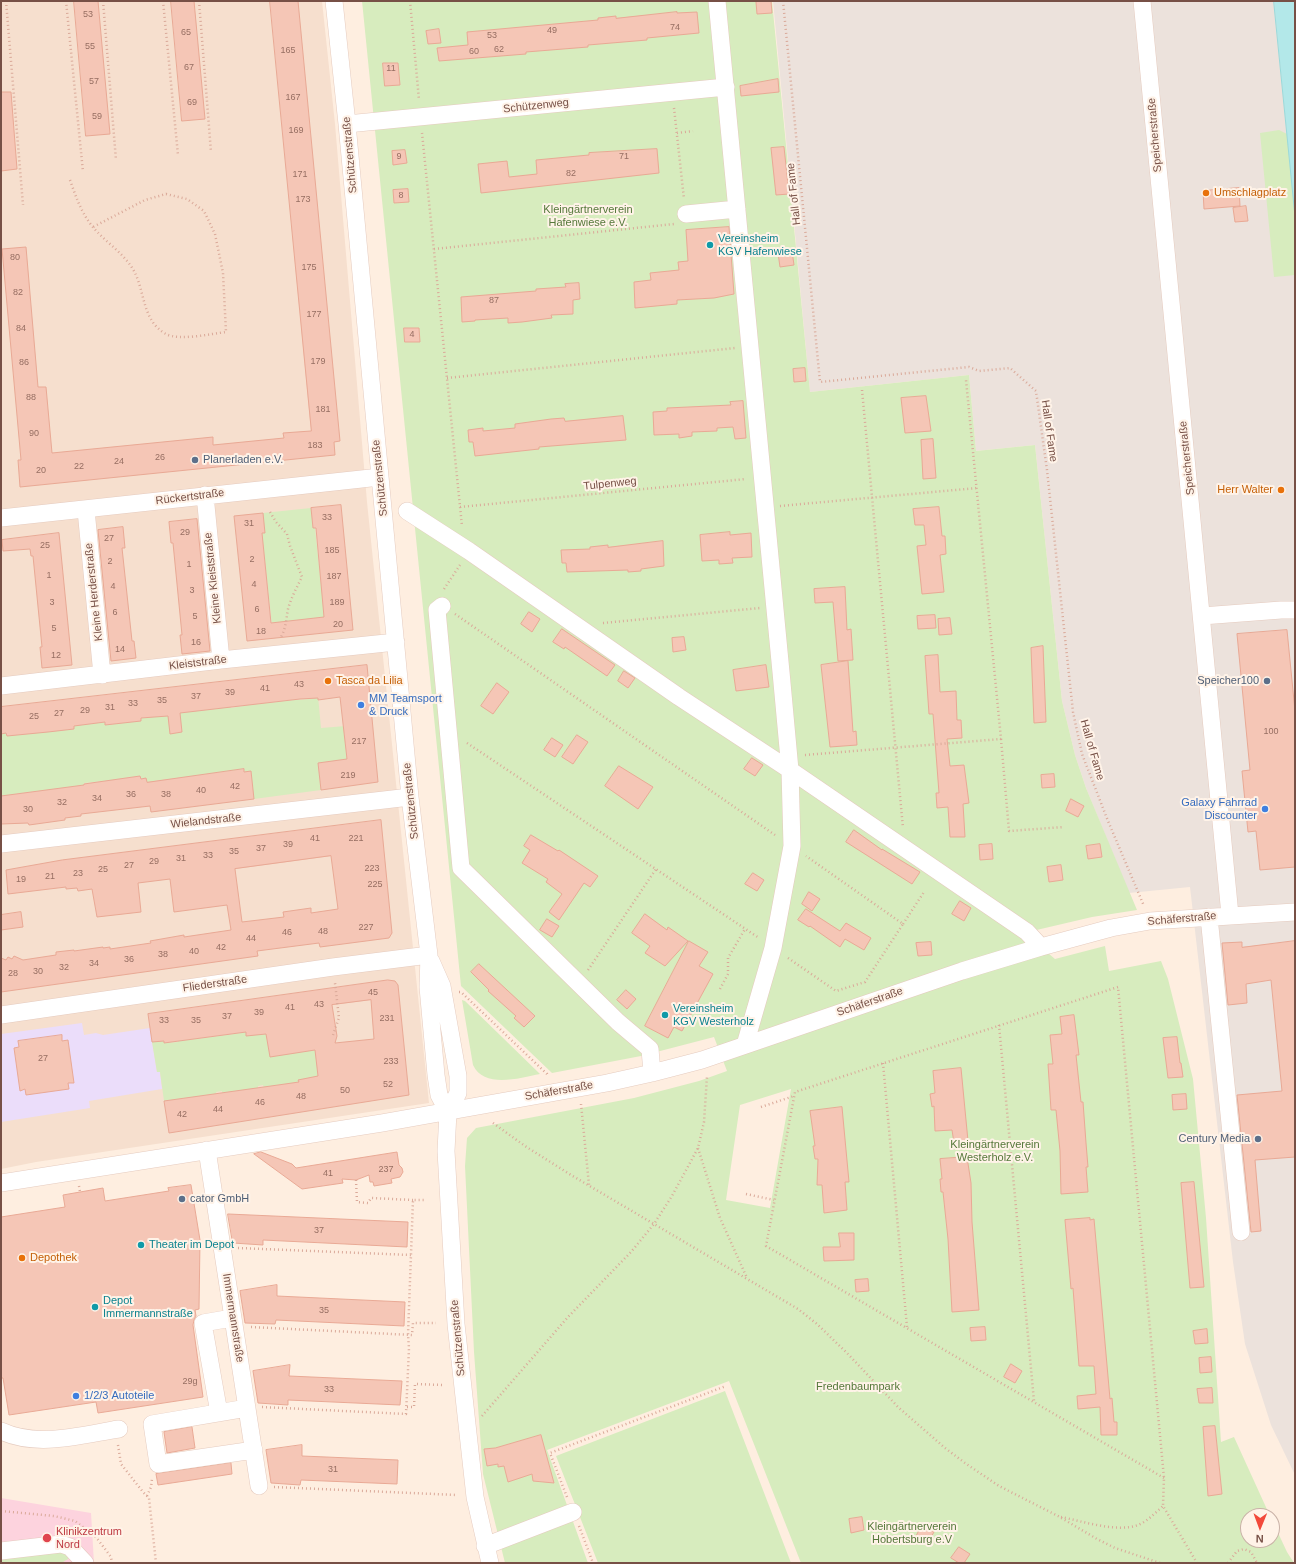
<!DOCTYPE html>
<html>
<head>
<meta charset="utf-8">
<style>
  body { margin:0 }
  #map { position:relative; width:1296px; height:1564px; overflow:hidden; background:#feeee0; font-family:Helvetica,sans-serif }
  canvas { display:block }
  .frame { position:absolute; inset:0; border:2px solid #775046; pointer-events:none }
  .north { position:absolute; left:1240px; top:1508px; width:40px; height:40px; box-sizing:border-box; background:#fff3e8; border:1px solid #c9b2a7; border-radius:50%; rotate:181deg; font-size:11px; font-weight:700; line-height:16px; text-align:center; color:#775046 }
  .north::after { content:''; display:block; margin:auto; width:14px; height:18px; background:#f24a3b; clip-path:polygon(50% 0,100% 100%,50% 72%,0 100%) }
</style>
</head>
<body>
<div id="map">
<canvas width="1296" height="1564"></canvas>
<div class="frame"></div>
<div class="north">N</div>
</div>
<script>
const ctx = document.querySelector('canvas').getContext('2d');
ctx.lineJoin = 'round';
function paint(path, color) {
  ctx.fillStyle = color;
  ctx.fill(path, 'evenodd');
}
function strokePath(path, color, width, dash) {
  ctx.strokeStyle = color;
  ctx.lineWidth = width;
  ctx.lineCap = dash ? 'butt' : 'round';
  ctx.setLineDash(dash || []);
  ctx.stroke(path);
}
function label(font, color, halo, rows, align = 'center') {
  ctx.font = font + ' Helvetica,sans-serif';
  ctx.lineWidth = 4;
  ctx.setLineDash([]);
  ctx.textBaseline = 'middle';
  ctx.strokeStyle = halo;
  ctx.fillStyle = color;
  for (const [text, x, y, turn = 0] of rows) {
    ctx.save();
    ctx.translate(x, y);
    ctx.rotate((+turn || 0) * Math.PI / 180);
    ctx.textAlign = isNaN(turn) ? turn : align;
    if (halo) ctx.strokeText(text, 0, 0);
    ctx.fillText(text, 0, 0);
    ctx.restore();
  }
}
paint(new Path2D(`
  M1,1H322L335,124L367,502L429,1103L36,1162L1,1169Z`), '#f6dfce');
paint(new Path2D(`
  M773,1H1295V1475L1271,1425L1245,1344L1233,1262L1190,887L1129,893L1086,788L1075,755L1062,701L1035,445L976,451L969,375L810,392Z`), '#ece2dc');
paint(new Path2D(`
  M82,1023L84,1035L96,1033L103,1035L150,1028L157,1072H160L162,1089L89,1101L90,1108L1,1122V1034Z`), '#ebddfa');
paint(new Path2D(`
  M1,1498L91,1513L94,1563H1Z`), '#fdd3de');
paint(new Path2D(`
  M362,1H772L810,392L969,375L976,451L1035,445L1062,701L1075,755L1086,788L1137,910L1092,917L1028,932L1041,947L1055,959L1105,946L1109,971L1161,961L1168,979L1193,1079L1206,1218L1221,1442L1234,1437L1270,1516H1248V1540H1272V1520L1287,1552L1294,1563H801L729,1381L547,1450L588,1563H505L483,1474L474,1352L465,1166L467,1138L476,1128L634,1098L699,1081L727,1071L714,1037L641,1056L552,1073L461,986ZM791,1089L770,1208L726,1200L740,1105Z
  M1279,130L1287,134L1295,217V275L1274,277L1260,133Z
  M311,508L313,528H315L325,620L307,619L291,621L293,636L276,638L275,626H272L262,533H265L263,513Z
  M318,696L321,728L346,726L344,732L348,766L330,762L318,763L321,790L254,799L244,770L154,781L147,784L146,778L141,779L140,776L118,779L106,783L105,781L84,783V786L37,794V791L15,794V797H2L1,794V734L6,733L7,736L74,729V726L105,722L106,725L141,721V718H146V715L196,709L197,711L231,706V708L243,706V705L277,702V701L311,699Z
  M462,1000L465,1001L540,1074C520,1078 484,1089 473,1065Z
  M258,1028L315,1050L319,1079L299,1080V1082L264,1088L263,1085L258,1086V1088L222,1094V1091L216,1092L217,1095L164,1101L160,1072H157L152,1042L164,1041L165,1043L178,1042V1038L195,1036L196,1039L241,1033Z
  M725,1391L791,1563H598L556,1456Z
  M61,1549L69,1554L68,1559L63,1562L1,1563V1556Z`), '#d7ecbe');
const water = new Path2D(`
  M1274,1H1295V216Z`);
paint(water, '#b3e8e9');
strokePath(water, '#99dadb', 1);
const building = new Path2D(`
  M74,1H98L110,134L86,136Z
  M171,1H194L205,119L182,121Z
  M270,1H298L340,441L334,442L335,455L20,487L18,460H21L2,249L26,247L38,387H46L52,453L213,437V445L284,438L283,433L311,431Z
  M764,1H771L772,13L757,14L756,2Z
  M677,12V13L697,12L699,33L647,38V40L588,45V47L526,52V54L439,61L437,48L468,45L467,32L598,20V18L616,16V18Z
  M439,29L441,43L428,44L426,31Z
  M383,63H398L400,85L385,86Z
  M778,79L779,92L741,96L740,86Z
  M1,92H11L17,169L1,171Z
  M784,147L789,194L776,195L771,148Z
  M657,149L659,173L481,193L478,164L507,161L509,177L537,174L536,160L589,155V153Z
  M405,150L407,163L393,165L392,151Z
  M1239,188L1240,206L1204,209L1203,191Z
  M408,189L409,202L394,203L393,190Z
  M1246,206L1248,221L1235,222L1233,208Z
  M729,227L734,294L714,298L677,300V304L635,308L634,282L651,280L650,273L679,270L678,262L688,261L686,230Z
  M792,251L794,265L780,267L778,253Z
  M579,283L580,299L573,300V314L551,315L552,318L522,322L508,323V318L475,320V321L462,322L461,297L536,291V289L566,287L565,284Z
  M404,328H419L420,342H405Z
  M805,368L806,381L794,382L793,369Z
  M926,396L931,431L905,433L901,398Z
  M743,401L746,438L735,439L733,427L717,428V431L692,432V436L679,438V434L654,435L653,412L667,411V408L731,405L730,402Z
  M623,416L626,440L539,447V449L475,456L473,442H469L468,430L483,428V431L515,428V424L551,419L564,418L565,421Z
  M933,439L936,478L923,479L921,440Z
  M341,505L353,630L247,641L234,516L263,513L265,533H262L271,623L324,617L316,528H313L311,508Z
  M939,507L942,536H945L946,554L940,555L944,592L922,594L917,546L926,545L924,525H915L913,509Z
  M197,519L210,651L182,654L180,635H182L173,543H171L169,522Z
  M123,527L125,548H122L132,641H134L136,658L111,661L98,530Z
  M730,532V535L751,533L752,557L732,558L733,563L719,564V560L702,561L700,535Z
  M59,533L72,665L42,668L40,647H42L33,556H31L30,549L3,551L2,540Z
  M663,541L664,566L641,569V571L628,572V570L567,572L566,563H562L561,550L590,549V547L608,545V547Z
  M845,587L847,630L851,629L853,660L838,661L833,602L815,603L814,589Z
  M529,612L540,619L532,632L521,624Z
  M935,615L936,628L918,629L917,616Z
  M950,618L952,634L939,635L938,619Z
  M562,629L615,665L607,676L565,647L564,649L553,642Z
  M1287,630L1295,711V867L1260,870L1256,831L1248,832L1242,771L1250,770L1237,634Z
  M684,637L686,650L673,652L672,638Z
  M1043,646L1046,722L1034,723L1031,648Z
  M938,655L940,692L956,691L957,720H961L962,738L947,739L950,766L964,765L969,803L963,804L965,837H950L948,807L937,808L936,793H939L933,714H929L925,656Z
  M848,661L853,732L856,731L857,745L830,747L821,665Z
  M367,665L378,782L321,790L318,763L347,759L340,697L318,700V698L300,699L180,713L182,732L170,734L168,716L141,718V721L105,725V722L74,726V729L48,732L7,736L6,733L1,734V707Z
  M766,665L769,687L736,691L733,670Z
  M624,671L635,678L628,688L618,681Z
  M497,683L509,692L493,714L481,706Z
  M577,735L588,742L573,764L562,757Z
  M552,738L563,745L555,757L544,750Z
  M752,758L763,765L755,776L744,769Z
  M619,766L653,787L638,809L605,786Z
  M244,769V772L251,771L254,799L151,812L150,806L81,814V816L65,818V820L29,825L28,823L1,824V796L84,785V784L140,776L141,779L146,778L147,782Z
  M1054,774L1055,787L1042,788L1041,775Z
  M1071,799L1084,806L1078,817L1066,811Z
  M381,820L392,933L389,938L320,947L319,943L257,951L258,956L1,992V958L6,960L8,957L12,959L14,956L23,960L56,955V952L74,950V951L103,947V948L110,947V949L151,943L150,941L184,935V937L231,930L227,905L174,912L170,879L138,883L141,912L97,917L92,889L78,891L77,888L66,889V887L8,894L6,870L62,860ZM331,856L338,909L311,913V908L283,912L284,917L242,922L235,869Z
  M854,830L882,850V849L920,872L912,884L846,842Z
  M531,835L558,851L559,850L598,876L590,887L584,883L559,920L549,912L562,894L546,882L548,879L522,863L530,850L524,846Z
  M992,844L993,859L980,860L979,845Z
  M1100,844L1102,857L1088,859L1086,846Z
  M1061,865L1063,880L1049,882L1047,867Z
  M753,873L764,880L757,891L745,884Z
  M809,892L820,899L812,911L802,904Z
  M960,901L971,908L964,921L952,914Z
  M806,909L840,931L846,923L871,938L864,950L845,939L840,947L810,926L809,927L798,920Z
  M21,912L23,927L1,930V915Z
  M645,914L667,930L668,927L688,941L665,966L645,953L650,946L632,933Z
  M547,919L559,926L552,937L540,930Z
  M689,941L708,952L699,966L713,974L682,1031L674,1027L668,1038L645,1026Z
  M1295,941V1157L1255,1160L1261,1231L1251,1232L1237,1095L1282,1091L1271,980L1246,984L1247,1003L1228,1005L1222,943L1242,942V947Z
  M931,942L932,955L918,956L916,943Z
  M479,964L535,1016L524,1027L514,1018L516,1016L488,991L489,990L471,972Z
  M388,980L395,981L398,985L409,1095L169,1133L164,1101L278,1085L299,1082L298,1080L318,1076L315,1050L270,1057L266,1034L246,1036V1032L164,1043V1041L152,1042L148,1014ZM371,1000L374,1039L335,1043L337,1036L332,1005Z
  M626,990L636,999L627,1009L617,1000Z
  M1074,1015L1079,1055H1076L1081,1102H1083L1086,1143L1088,1167H1086L1088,1192L1061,1194L1060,1151L1056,1110H1051L1048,1064H1053L1050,1035L1062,1034L1060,1017Z
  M62,1035V1041L68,1040L74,1083H68L69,1089L26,1095L25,1089L20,1091L14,1048L19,1047L18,1041Z
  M1177,1037L1180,1063H1181L1183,1077L1168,1078L1163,1038Z
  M961,1068L968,1141L954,1143L952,1130L935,1131L934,1106L932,1107L930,1094L935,1093L933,1071Z
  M1186,1094L1187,1109L1173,1110L1172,1095Z
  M842,1107L849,1182H845L847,1210L824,1213L822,1185H817L818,1159H815L813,1146H815L810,1111Z
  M261,1152L292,1164L296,1168L397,1152L399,1165L402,1168L403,1172L400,1177L391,1179L392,1183L374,1186L373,1182H370L369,1175L356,1180L342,1179L343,1183L302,1189L254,1154Z
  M967,1157L971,1183L972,1222L979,1310L952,1312L948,1239L943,1192H941L940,1179H942L940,1159Z
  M1194,1182L1204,1287L1190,1288L1181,1183Z
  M191,1185L200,1240L199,1309L195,1310L196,1316L194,1320L193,1325L203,1397L98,1413L96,1402L9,1415L3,1378H1V1217L65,1207L63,1195L103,1188L105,1201L169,1191L168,1188Z
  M228,1214L408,1222L407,1247L263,1240V1245L233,1243Z
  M1090,1218V1220L1094,1219L1110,1399L1112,1398L1114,1422H1117V1435H1101L1100,1407L1078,1409L1077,1396L1096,1394L1094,1366H1079L1073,1288L1071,1289L1065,1220Z
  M839,1233H854V1260L824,1261L823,1247H840Z
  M868,1279L869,1291L856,1292L855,1280Z
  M277,1285V1296L405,1302L404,1326L276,1320L275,1324L245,1323L240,1291Z
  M985,1327L986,1340L971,1341L970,1328Z
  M1207,1329L1208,1343L1195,1344L1193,1331Z
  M1211,1357L1212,1372L1200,1373L1199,1358Z
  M1011,1364L1022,1371L1015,1383L1004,1377Z
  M290,1365L289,1376L402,1381L400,1405L288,1400V1405L258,1403L253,1371Z
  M1212,1388L1213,1403H1199L1197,1389Z
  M1215,1426L1222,1494L1208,1496L1203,1427Z
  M192,1427L195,1448L167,1453L164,1432Z
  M541,1435L554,1483L533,1481L532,1474L508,1482L504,1466L498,1467V1464L487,1466L484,1449L495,1448Z
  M302,1445V1456L398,1460L397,1484L301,1480L300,1485L271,1483L266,1450Z
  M231,1463L232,1474L158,1485L156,1474Z
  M862,1517L864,1530L851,1533L849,1519Z
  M922,1525L934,1532L927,1544L916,1537Z
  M959,1547L970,1554L964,1563H959L951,1558Z`);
paint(building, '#f5c6b6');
strokePath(building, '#e9a995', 1);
const minor = new Path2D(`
  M334,1L347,124L410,797L429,955L428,987L436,1075L439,1095L448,1112
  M717,1L781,672L790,770L792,846L773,948L745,1045
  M1142,1L1230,915
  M347,124L726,87
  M686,214L737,209
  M205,495L221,660
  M86,510L102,675
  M407,511L469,551L679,697L790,770L1027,932L1041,947
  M1,518L380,477
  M442,606L437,610L461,868L618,1022L650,1049L652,1073
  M1202,616L1281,610H1295
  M1,686L221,660L396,642
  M1,844L410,797
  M1209,917L1241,1232
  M431,961L442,986L458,1076V1093L448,1112L446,1151L456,1324L475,1497L490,1563
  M1,1015L333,967L429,955
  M207,1150L259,1486
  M1,1183L382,1123L607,1083L652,1073L702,1060L962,971L1041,947L1111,928L1150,921L1295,912
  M247,1408L152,1424L158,1464L254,1450
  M219,1413L203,1323L232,1318
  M1,1431C37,1448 81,1435 119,1429
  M485,1546L573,1512
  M1,1551L61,1544L70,1547L85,1563`);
strokePath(minor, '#e5cbbf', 18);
strokePath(new Path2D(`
  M6,1L23,205
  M66,1L83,172
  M103,1L116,160
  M163,1L178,155
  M199,1L211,152
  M410,1L419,100
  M783,1L820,382L969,367L979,371L1010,368L1036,391L1047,470L1073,712L1082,754L1108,821L1144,906
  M674,108L684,199
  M422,133L462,526
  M677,133L693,131
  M70,180C76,197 81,212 92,226C105,242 124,253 134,271C145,291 142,321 166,334C179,341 210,334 226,332L223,273L215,234L204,211L187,199L166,194L145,200L93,227
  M434,249L674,224
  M447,378L735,348
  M862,390L903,828
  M780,506L977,488
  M460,507L746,479
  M270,512L276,522L287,534L290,546L302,577C297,587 291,598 288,609C286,620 286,628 281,637
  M444,589L460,565
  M455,614L775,835
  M603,623L760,608
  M1001,739L1009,831L1064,827
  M467,743L759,938
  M805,755L1001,739L966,380
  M903,924L924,892
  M788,958L836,991L865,982L903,924L806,856
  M588,970L656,869
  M720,989L728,974V958L745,929
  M459,992H461L547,1074L548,1077
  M999,1025L1034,1401
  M333,1035L339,1018L335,983
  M883,1063L907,1327
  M581,1104L589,1185
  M761,1107L794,1096
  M493,1123L525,1146L571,1175L798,1309L817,1324L847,1353L898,1407L945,1448L965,1463L999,1486L1058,1516L1097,1539L1115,1548L1160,1563
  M698,1148L720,1218L747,1278
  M356,1180L357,1202L368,1203L371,1198L413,1200
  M79,1186L80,1192
  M746,1194L774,1200
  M238,1248L411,1255
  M251,1327L412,1335L413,1323H436
  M262,1407L406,1414L409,1348L408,1335L413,1200H425
  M407,1407H414L415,1384L443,1385
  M482,1416L568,1317L631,1252L654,1224L672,1196L698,1148L704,1122L707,1077
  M118,1445L121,1464L143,1492L149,1498L156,1563
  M1164,1478L766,1246L795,1092L1118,987L1164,1478L1163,1506L1197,1563
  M274,1487L457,1495
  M147,1496L151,1487L152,1479
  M567,1497L550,1453L726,1386
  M1,1511L54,1516L75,1521L96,1537L111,1557L112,1563
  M1061,1517C1082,1521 1117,1533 1138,1525C1148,1521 1155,1513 1163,1506
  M579,1526L593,1563
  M1228,1563L1237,1551L1244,1549L1251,1552L1257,1563`), '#daa999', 2.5, [1, 3]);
strokePath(minor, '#fff', 17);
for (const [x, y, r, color] of [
  [1206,193,4,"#e8710a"],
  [710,245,4,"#0f9aa8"],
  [195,460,4,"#5c6f8a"],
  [1281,490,4,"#e8710a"],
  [328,681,4,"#e8710a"],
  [1267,681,4,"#5c6f8a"],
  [361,705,4,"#3f7fe0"],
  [1265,809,4,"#3f7fe0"],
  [665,1015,4,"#0f9aa8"],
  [1258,1139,4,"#5c6f8a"],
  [182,1199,4,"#5c6f8a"],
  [141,1245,4,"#0f9aa8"],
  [22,1258,4,"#e8710a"],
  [95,1307,4,"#0f9aa8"],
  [76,1396,4,"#3f7fe0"],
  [47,1538,5,"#e0444e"]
]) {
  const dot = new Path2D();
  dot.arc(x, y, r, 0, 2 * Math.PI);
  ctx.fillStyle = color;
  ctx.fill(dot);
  strokePath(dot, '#fff3e8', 1.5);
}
label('9px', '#966e62', null, [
  ["53",88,15],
  ["74",675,28],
  ["49",552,31],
  ["65",186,33],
  ["53",492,36],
  ["55",90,47],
  ["62",499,50],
  ["165",288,51],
  ["60",474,52],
  ["67",189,68],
  ["11",391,69],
  ["57",94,82],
  ["167",293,98],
  ["69",192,103],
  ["59",97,117],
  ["169",296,131],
  ["9",399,157],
  ["71",624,157],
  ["82",571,174],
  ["171",300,175],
  ["8",401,196],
  ["173",303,200],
  ["80",15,258],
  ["175",309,268],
  ["82",18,293],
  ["87",494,301],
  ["177",314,315],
  ["84",21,329],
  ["4",412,335],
  ["179",318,362],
  ["86",24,363],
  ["88",31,398],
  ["181",323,410],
  ["90",34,434],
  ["183",315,446],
  ["26",160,458],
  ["24",119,462],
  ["22",79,467],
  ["20",41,471],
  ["33",327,518],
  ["31",249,524],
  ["29",185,533],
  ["27",109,539],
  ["25",45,546],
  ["185",332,551],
  ["2",252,560],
  ["2",110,562],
  ["1",189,565],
  ["1",49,576],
  ["187",334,577],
  ["4",254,585],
  ["4",113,587],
  ["3",192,591],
  ["3",52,603],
  ["189",337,603],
  ["6",257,610],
  ["6",115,613],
  ["5",195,617],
  ["20",338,625],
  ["5",54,629],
  ["18",261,632],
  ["16",196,643],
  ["14",120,650],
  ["12",56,656],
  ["43",299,685],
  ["41",265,689],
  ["39",230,693],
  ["37",196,697],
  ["35",162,701],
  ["33",133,704],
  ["31",110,708],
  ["29",85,711],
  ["27",59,714],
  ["25",34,717],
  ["100",1271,732],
  ["217",359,742],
  ["219",348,776],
  ["42",235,787],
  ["40",201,791],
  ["36",131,795],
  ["38",166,795],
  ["34",97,799],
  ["32",62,803],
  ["30",28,810],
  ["41",315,839],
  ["221",356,839],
  ["39",288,845],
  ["37",261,849],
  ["35",234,852],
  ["33",208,856],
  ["31",181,859],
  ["29",154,862],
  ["27",129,866],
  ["223",372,869],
  ["25",103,870],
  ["23",78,874],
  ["21",50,877],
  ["19",21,880],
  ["225",375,885],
  ["227",366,928],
  ["48",323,932],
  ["46",287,933],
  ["44",251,939],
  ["42",221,948],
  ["40",194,952],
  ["38",163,955],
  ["36",129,960],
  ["34",94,964],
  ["32",64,968],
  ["30",38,972],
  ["28",13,974],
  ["45",373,993],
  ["43",319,1005],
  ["41",290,1008],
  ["39",259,1013],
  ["37",227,1017],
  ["231",387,1019],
  ["33",164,1021],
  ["35",196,1021],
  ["27",43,1059],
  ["233",391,1062],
  ["52",388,1085],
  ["50",345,1091],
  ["48",301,1097],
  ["46",260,1103],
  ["44",218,1110],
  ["42",182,1115],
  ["237",386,1170],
  ["41",328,1174],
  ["37",319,1231],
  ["35",324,1311],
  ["29g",190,1382],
  ["33",329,1390],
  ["31",333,1470]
]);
label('11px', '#775046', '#fff3e8', [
  ["Schützenweg",536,106,-6],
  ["Speicherstraße",1155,135,-95],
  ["Schützenstraße",350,155,-95],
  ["Hall of Fame",794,194,-96],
  ["Hall of Fame",1049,431,82],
  ["Speicherstraße",1187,458,-96],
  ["Schützenstraße",380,478,-96],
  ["Tulpenweg",610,484,-6],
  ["Rückertstraße",190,497,-7],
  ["Kleine Kleiststraße",213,578,-96],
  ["Kleine Herderstraße",94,592,-96],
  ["Kleiststraße",198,663,-7],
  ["Hall of Fame",1092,750,74],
  ["Schützenstraße",411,801,-96],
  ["Wielandstraße",206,821,-6],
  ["Schäferstraße",1182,919,-5],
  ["Fliederstraße",215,984,-8],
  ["Schäferstraße",870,1002,-19],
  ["Schäferstraße",559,1091,-10],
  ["Immermannstraße",233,1318,81],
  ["Schützenstraße",458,1338,-95]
]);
label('11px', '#c56008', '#fff3e8', [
  ["Umschlagplatz",1214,193],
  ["Herr Walter",1273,490,"right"],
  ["Tasca da Lilia",336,681],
  ["Depothek",30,1258]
], 'left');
label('11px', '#55783a', '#fff3e8', [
  ["Kleingärtnerverein",588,210],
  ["Hafenwiese e.V.",588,223],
  ["Kleingärtnerverein",995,1145],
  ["Westerholz e.V.",995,1158],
  ["Fredenbaumpark",858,1387],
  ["Kleingärtnerverein",912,1527],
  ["Hobertsburg e.V",912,1540]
]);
label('11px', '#0d838f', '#fff3e8', [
  ["Vereinsheim",718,239],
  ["KGV Hafenwiese",718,252],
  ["Vereinsheim",673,1009],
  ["KGV Westerholz",673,1022],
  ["Theater im Depot",149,1245],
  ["Depot",103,1301],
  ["Immermannstraße",103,1314]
], 'left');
label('11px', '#4e5e75', '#fff3e8', [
  ["Planerladen e.V.",203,460],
  ["Speicher100",1259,681,"right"],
  ["Century Media",1250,1139,"right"],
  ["cator GmbH",190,1199]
], 'left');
label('11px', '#366cbe', '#fff3e8', [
  ["MM Teamsport",369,699],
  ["& Druck",369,712],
  ["Galaxy Fahrrad",1257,803,"right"],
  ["Discounter",1257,816,"right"],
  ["1/2/3 Autoteile",84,1396]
], 'left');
label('11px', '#be3a42', '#fff3e8', [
  ["Klinikzentrum",56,1532],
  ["Nord",56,1545]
], 'left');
</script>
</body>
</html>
